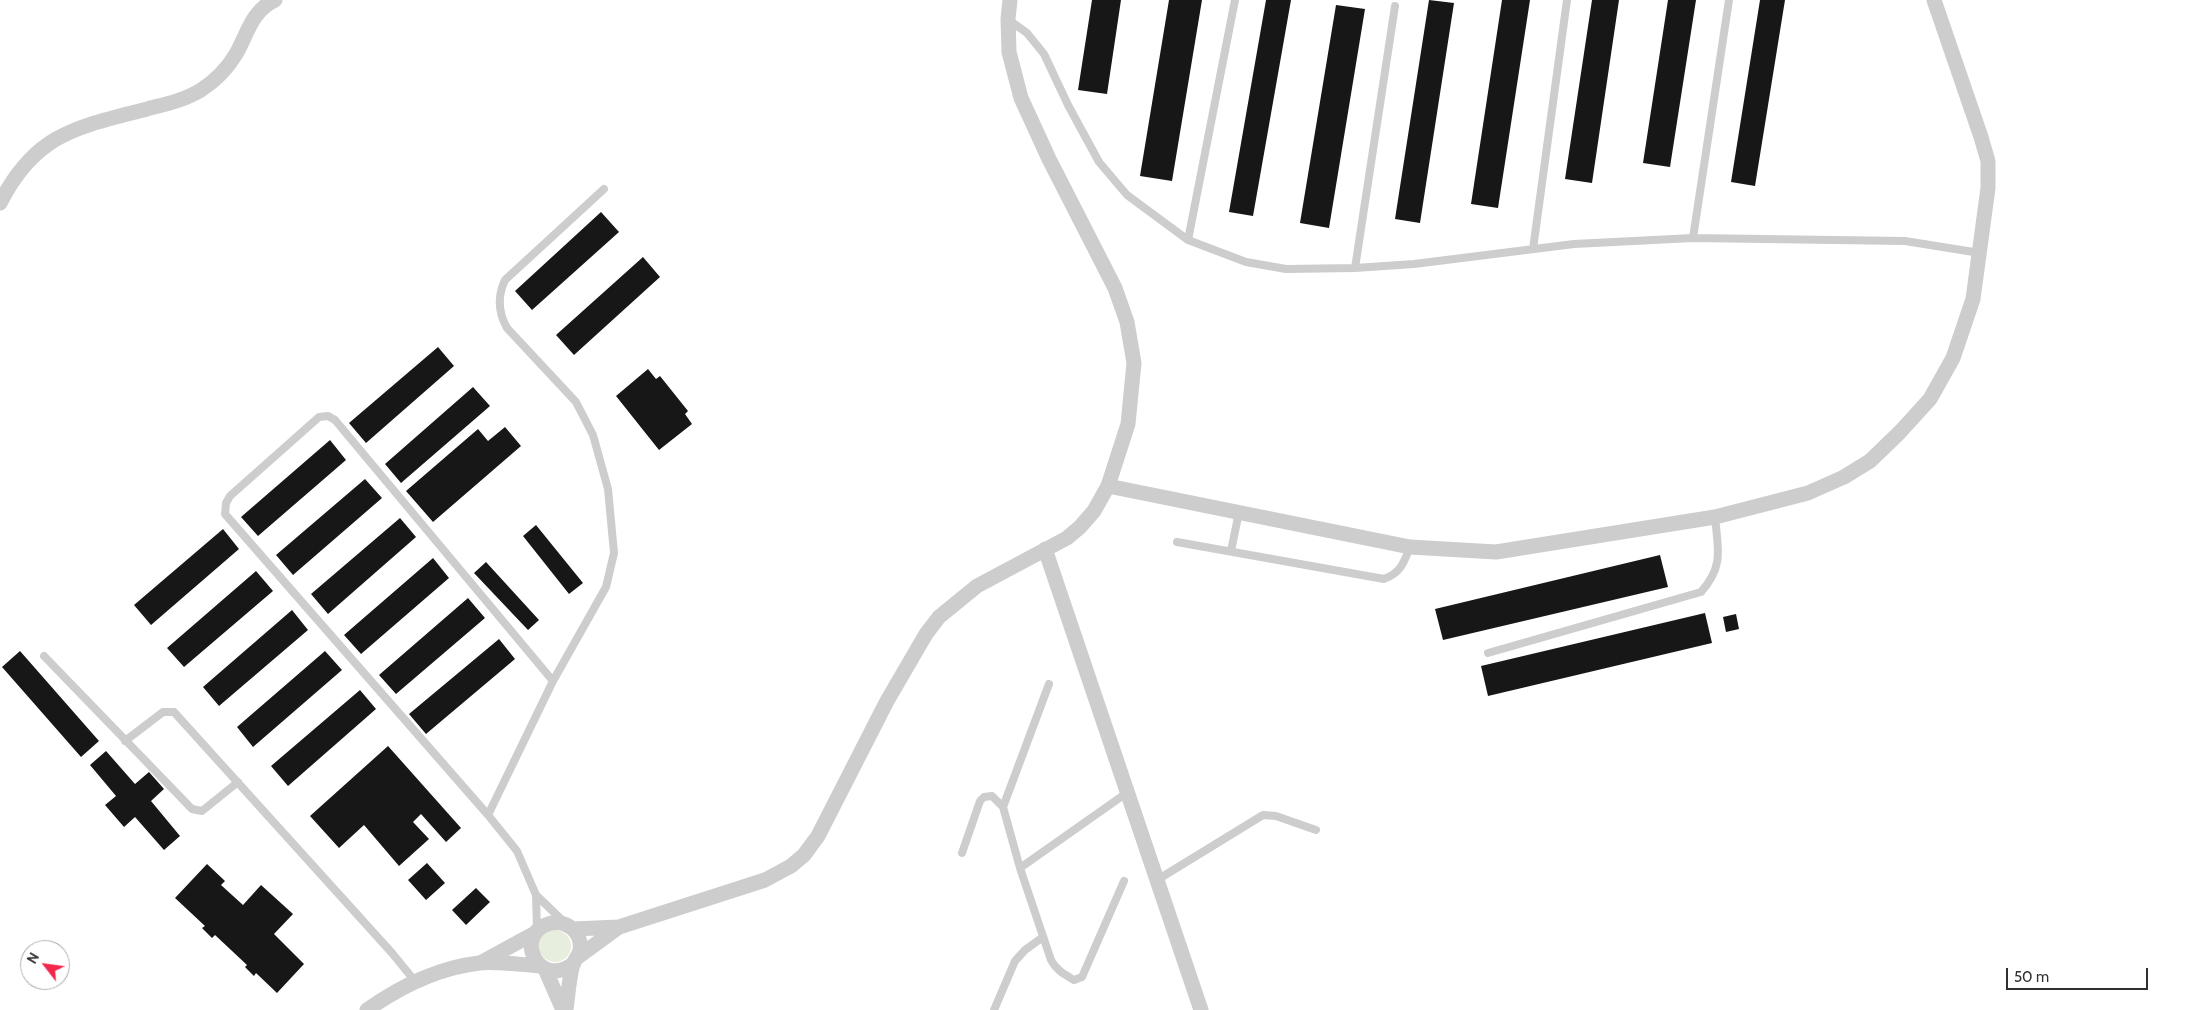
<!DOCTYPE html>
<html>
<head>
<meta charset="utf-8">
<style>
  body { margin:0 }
  #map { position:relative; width:2188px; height:1010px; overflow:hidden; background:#fff; font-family:Cabin,sans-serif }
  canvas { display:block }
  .north { position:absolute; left:20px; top:940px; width:50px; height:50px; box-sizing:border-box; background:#fff; border:1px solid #acacac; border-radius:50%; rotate:300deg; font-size:14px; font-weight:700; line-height:20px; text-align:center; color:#303030 }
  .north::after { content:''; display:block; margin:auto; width:18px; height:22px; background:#f1284c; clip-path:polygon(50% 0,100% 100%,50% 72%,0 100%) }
  .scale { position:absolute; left:2006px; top:968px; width:142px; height:22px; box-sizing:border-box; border:2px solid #303030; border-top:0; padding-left:6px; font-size:15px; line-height:18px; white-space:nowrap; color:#303030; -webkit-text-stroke:4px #fff; paint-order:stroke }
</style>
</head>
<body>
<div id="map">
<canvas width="2188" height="1010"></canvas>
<div class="north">N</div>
<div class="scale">50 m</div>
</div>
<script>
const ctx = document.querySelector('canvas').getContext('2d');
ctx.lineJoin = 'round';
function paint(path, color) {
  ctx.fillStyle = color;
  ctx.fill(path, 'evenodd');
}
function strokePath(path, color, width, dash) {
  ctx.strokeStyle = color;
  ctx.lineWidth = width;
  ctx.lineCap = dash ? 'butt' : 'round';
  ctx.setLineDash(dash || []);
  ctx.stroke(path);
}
paint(new Path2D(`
  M539 946a16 16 0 1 1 32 0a16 16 0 1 1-32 0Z`), '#e8eedd');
paint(new Path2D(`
  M1092,0H1121L1107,94L1078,90Z
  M1169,0H1202L1172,181L1140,176Z
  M1266,0H1291L1253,216L1229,212Z
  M1429,0L1454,3L1420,223L1395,219Z
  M1502,0H1530L1498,208L1471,204Z
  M1592,0H1619L1592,183L1565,179Z
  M1668,0H1696L1670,167L1643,163Z
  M1760,0H1785L1755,186L1731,182Z
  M1336,5L1365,9L1329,228L1300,223Z
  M601,212L619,232L532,310L515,291Z
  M643,257L660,277L574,355L556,335Z
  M438,347L454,366L366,443L349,423Z
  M648,369L656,379L660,376L688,411L685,414L692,424L659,450L616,396Z
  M473,387L490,406L401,483L385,464Z
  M505,427L521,446L433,522L406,491L478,429L488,441Z
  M330,440L346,460L258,536L241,517Z
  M365,479L382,498L293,575L276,555Z
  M400,518L416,537L328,614L311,594Z
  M536,525L583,583L569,594L523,536Z
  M223,529L239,549L151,625L134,605Z
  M1660,555L1668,587L1443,640L1435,609Z
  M433,558L449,578L361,654L344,635Z
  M486,562L539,620L528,630L474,573Z
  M256,571L273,591L184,667L167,648Z
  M468,598L485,618L396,694L379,675Z
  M292,610L308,630L219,706L203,687Z
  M1705,613L1712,643L1488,696L1481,666Z
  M1736,614L1739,629L1726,632L1723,617Z
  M499,639L515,659L426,734L409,714Z
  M20,651L99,741L81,757L2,667Z
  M325,651L342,670L253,747L237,727Z
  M360,690L376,709L288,786L271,766Z
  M388,746L461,828L446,842L421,814L413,822L429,839L399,866L364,825L339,848L310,816Z
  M106,751L135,784L149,772L164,789L151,801L180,836L164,850L135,817L124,827L105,805L116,796L90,765Z
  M427,863L445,883L426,900L408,880Z
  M207,864L225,881L221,885L243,905L261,885L293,914L274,934L304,964L277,993L256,973L254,976L245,967L247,965L215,935L212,938L202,928L205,926L175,898Z
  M476,888L490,902L466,925L452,910Z`), '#171717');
strokePath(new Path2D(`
  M1009,20L1027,33L1044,54L1068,105L1099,162L1127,195L1188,240L1246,262L1286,269L1355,268L1414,264L1574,244L1693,238L1905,241L1980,253
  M1693,238L1729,0
  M1188,240L1235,0
  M1533,249L1567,0
  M1355,268L1395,6
  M1177,542L1384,579C1401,573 1404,562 1410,547
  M1231,551L1239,512
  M1488,653L1701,592C1724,566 1718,550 1715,517
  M44,656L192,809L202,811L238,782
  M125,741L163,712H174L392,953L414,980
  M1003,807L1049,684
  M488,815L553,681L606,587L614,553L608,489L593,435L576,402L507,328C498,312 497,297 505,280L604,189
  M962,853L980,801L984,797L992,796L1003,807L1020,868
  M1157,880L1263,815L1276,816L1316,830
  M1124,881L1082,977L1074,980C1064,974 1056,970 1051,960L1020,868L1128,792
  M536,895L563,921
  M537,931L536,895L517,851L488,815L225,514L226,503L230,496L319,417L328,416L335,420L553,681
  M994,1010L1015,961L1025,950L1043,937`), '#cdcdcd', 8);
strokePath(new Path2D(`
  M0,203C36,133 77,127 147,109C166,104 185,100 201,90C215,81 227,69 236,54C247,35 252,10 275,0
  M1108,486L1410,547L1496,552L1715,517L1808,493L1844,477L1870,461L1900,432L1930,399L1953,358L1973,299L1988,188V161L1981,137L1934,0
  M1045,549L1201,1010
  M573,929L619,927L765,880L791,866L804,855L818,836L887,701L926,634L939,617L977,586L1067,538L1080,527L1094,511L1108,486L1128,424L1134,363L1127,322L1115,288L1049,159L1021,98L1009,52L1008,19L1010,0
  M578,957L619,927
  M480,963L535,933
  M545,969L563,1010
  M367,1010C401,986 437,968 479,963C499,961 521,965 541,966
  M566,1010C568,995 569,978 573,964C575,959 579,956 580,950C583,932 565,918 548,924C513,936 539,991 574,963`), '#cdcdcd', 15);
</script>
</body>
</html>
